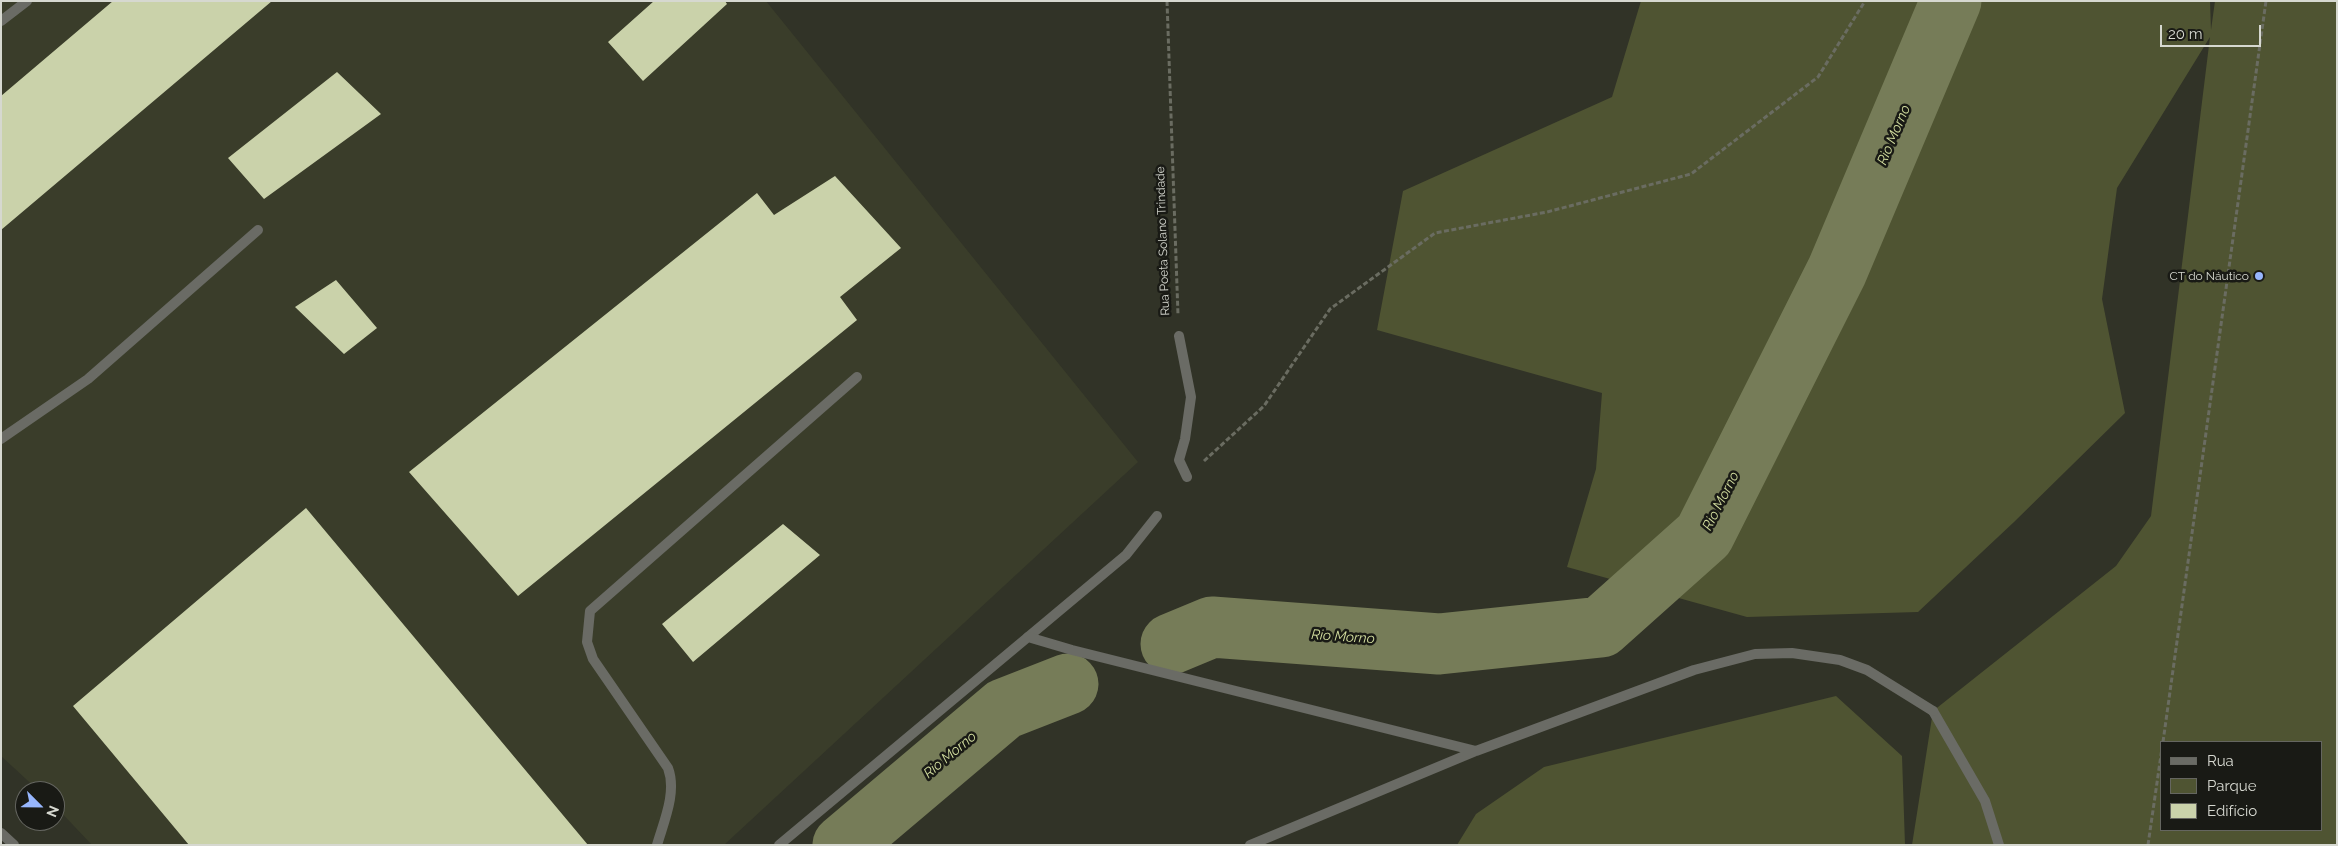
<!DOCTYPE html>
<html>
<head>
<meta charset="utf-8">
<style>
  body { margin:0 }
  #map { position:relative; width:2338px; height:846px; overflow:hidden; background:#313327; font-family:Raleway,sans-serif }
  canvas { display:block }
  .frame { position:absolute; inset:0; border:2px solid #d6d8d0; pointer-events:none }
  .legend { position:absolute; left:2160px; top:741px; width:162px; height:90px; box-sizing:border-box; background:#191a15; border:1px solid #656660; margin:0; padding:6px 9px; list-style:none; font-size:15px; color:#d6d8d0 }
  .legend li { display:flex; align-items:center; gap:10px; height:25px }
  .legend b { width:25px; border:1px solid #656660 }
  .north { position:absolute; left:15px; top:781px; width:50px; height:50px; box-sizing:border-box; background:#191a15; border:1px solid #656660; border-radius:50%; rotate:113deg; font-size:14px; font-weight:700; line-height:20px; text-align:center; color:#d6d8d0 }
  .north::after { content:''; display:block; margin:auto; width:18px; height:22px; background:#97b6fd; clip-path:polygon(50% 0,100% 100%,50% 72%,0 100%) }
  .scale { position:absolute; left:2160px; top:25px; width:101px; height:22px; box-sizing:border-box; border:2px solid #d6d8d0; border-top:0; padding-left:6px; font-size:15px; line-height:18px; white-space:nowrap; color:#d6d8d0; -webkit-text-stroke:4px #191a15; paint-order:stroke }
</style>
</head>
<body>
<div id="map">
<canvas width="2338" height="846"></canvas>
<div class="frame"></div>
<ul class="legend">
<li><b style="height:6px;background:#6a6b65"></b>Rua</li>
<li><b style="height:14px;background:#4f5432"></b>Parque</li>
<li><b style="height:14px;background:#cad2aa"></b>Edifício</li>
</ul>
<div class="north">N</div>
<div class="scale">20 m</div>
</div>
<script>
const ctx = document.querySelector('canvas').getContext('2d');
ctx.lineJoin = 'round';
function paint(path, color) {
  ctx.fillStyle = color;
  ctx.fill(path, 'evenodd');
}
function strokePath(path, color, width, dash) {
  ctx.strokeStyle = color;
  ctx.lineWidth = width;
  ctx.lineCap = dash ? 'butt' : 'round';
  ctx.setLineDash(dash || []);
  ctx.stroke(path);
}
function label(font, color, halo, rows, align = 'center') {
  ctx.font = font + ' Raleway,sans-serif';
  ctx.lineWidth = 5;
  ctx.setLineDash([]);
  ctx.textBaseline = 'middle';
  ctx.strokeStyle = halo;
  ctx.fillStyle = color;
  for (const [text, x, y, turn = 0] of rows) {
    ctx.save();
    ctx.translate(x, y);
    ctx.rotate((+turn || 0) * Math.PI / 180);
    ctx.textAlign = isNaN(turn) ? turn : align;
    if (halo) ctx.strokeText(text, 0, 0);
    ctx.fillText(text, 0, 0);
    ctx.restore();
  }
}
paint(new Path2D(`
  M1,1H766L1138,462L724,845H92L55,806V791H39L1,756Z`), '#3a3d2a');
paint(new Path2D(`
  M1641,1H2210L2211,30L2215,1H2337V845H1912L1933,711L2116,566L2151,516L2210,37L2117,188L2102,299L2125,413L2014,522L1918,612L1747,617L1567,567L1596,469L1602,393L1377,330L1403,191L1612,97ZM2162,742H2322V830H2162Z
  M1836,696L1902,756L1905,845H1457L1476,814L1544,767Z`), '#4f5432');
strokePath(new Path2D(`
  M1171,644L1212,627L1439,644L1601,627L1704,535L1837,271L1951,1
  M843,845L1004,709L1068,684`), '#767c58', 61);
paint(new Path2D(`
  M113,1H272L1,230V96Z
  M654,1H725L727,4L643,81L608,42Z
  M337,72L381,114L264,199L228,158Z
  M835,176L901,248L840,297L857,320L518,596L409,472L757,193L774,215Z
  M336,280L377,328L344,354L295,307Z
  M306,508L588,845H189L73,706Z
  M783,524L820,555L693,662L662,624Z`), '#cad2aa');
strokePath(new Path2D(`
  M1167,1L1178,315
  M1204,461L1264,406L1330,309L1435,233L1547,212L1691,174L1818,77L1865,1
  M2163,742L2266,1
  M2148,845L2162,748`), '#6a6c61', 3, [5, 2.5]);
strokePath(new Path2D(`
  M1,21L27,1
  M1179,336L1191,397L1185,439L1179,460L1187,477
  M1,439L88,379L258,230
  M1028,637L1126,555L1157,516
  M1933,711L1985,801L1999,845
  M1,833L14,845
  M657,845C664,821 677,792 668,768L593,659L587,642L590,611L857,377`), '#6a6b65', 10);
strokePath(new Path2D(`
  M779,845L1028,637L1072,650L1476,751
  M1250,845L1476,751L1694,670L1755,654L1792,653L1840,660L1867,670L1933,711`), '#6a6b65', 10);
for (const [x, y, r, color] of [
  [2259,276,5,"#97b6fd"]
]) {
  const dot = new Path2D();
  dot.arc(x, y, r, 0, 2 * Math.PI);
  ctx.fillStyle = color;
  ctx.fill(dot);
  strokePath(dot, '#191a15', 2);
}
label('12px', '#d6d8d0', '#191a15', [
  ["Rua Poeta Solano Trindade",1163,241,-92]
]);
label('12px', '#d6d8d0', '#191a15', [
  ["CT do Náutico",2249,276]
], 'right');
label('italic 14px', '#d3de9f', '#191a15', [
  ["Rio Morno",1894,135,-67],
  ["Rio Morno",1721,501,-63],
  ["Rio Morno",1343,637,4],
  ["Rio Morno",950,755,-40]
]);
</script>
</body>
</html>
